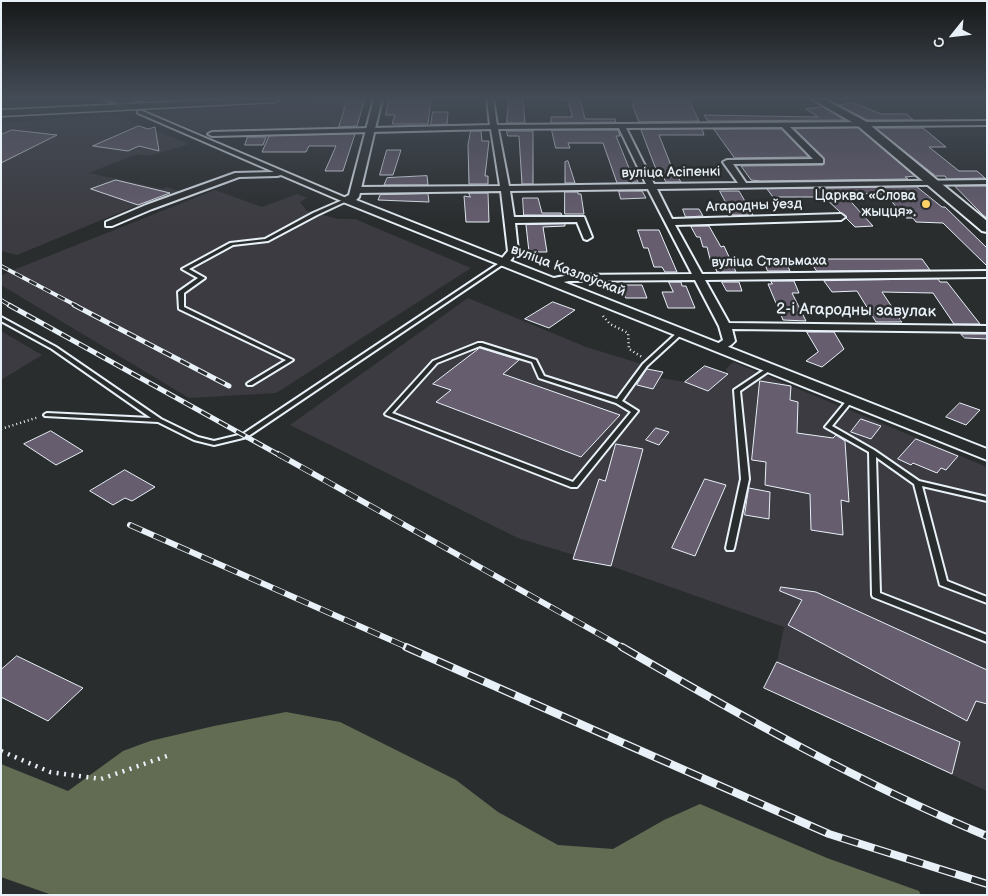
<!DOCTYPE html>
<html>
<head>
<meta charset="utf-8">
<style>
  body { margin:0 }
  #map { position:relative; width:988px; height:896px; overflow:hidden; background:#2a2d2e; font-family:"Balsamiq Sans",sans-serif }
  canvas { display:block }
  .frame { position:absolute; inset:0; border:2px solid #e8f1f8; pointer-events:none }
  .north { position:absolute; left:928px; top:10px; width:50px; height:50px; -webkit-text-stroke:4px #2a2d2e; paint-order:stroke; rotate:241deg; font-size:14px; font-weight:700; line-height:20px; text-align:center; color:#e8f1f8 }
  .north::after { content:''; display:block; margin:auto; width:18px; height:22px; background:#e8f1f8; clip-path:polygon(50% 0,100% 100%,50% 72%,0 100%) }
</style>
</head>
<body>
<div id="map">
<canvas width="988" height="896"></canvas>
<div class="frame"></div>
<div class="north">С</div>
</div>
<script>
const ctx = document.querySelector('canvas').getContext('2d');
ctx.lineJoin = 'round';
function paint(path, color) {
  ctx.fillStyle = color;
  ctx.fill(path, 'evenodd');
}
function strokePath(path, color, width, dash) {
  ctx.strokeStyle = color;
  ctx.lineWidth = width;
  ctx.lineCap = dash ? 'butt' : 'round';
  ctx.setLineDash(dash || []);
  ctx.stroke(path);
}
function label(font, color, halo, rows, align = 'center') {
  ctx.font = font + ' "Balsamiq Sans",sans-serif';
  ctx.lineWidth = 5;
  ctx.setLineDash([]);
  ctx.textBaseline = 'middle';
  ctx.strokeStyle = halo;
  ctx.fillStyle = color;
  for (const [text, x, y, turn = 0] of rows) {
    ctx.save();
    ctx.translate(x, y);
    ctx.rotate((+turn || 0) * Math.PI / 180);
    ctx.textAlign = isNaN(turn) ? turn : align;
    if (halo) ctx.strokeText(text, 0, 0);
    ctx.fillText(text, 0, 0);
    ctx.restore();
  }
}
paint(new Path2D(`
  M348,100V115H360L357,128L199,132L149,112Z
  M99,115L116,116L189,144L149,156L137,154L89,173L163,189L167,187L182,192L138,205L17,255L1,251V123Z
  M215,190L262,207L297,194L307,198L300,202L307,211L338,219H355L471,268L276,393L189,398L1,285V276L11,271Z
  M468,298L586,347L645,365L647,369L663,372L660,378L685,382L705,366L727,374L726,369L733,362L987,467V791L764,688L777,662L784,627L611,566L573,559L574,555L518,538L290,425Z
  M1,331L42,355L1,380Z`), '#3c3b41');
paint(new Path2D(`
  M286,712L340,722L456,780L498,812L558,845L613,849L664,820L700,804L827,858L919,891L921,895H52L1,877V764L68,791L123,751L150,741L214,726Z`), '#626c53');
const building = new Path2D(`
  M348,99H365L357,126L339,127Z
  M389,99H431L428,124H392L395,115H386Z
  M509,99H523L525,123H507Z
  M568,99H580L585,119H615L616,122L551,123V117H572Z
  M633,99H688L699,121L639,122L633,107Z
  M854,103L881,114H907L913,120H867L839,105Z
  M823,107L845,120L708,121L704,115L818,117L806,109Z
  M433,112H448L447,124L431,125Z
  M139,126L148,129L155,127L159,151L139,146L128,151L93,146Z
  M858,128L915,176L905,177L908,179L761,181L751,180L741,166L823,165L824,158L795,129Z
  M876,128H923L946,147H929L959,171H977L985,178L947,179L945,176H936Z
  M702,129L704,135H659L672,168L681,182H666L660,172H657L641,130Z
  M714,129H781L809,157L735,158Z
  M12,130L57,135L1,163V135Z
  M552,130H618L620,136H616L629,168H631L638,182L617,183L603,143H568L570,148H556Z
  M471,131H481L482,141H489L485,176H488V184H469L468,145Z
  M507,131H533V184H522L519,136H508Z
  M355,134L343,171H325L336,146H309L306,152H262L269,136Z
  M248,137H266L263,145H245Z
  M387,150H401L393,175H380Z
  M568,161L575,183H565V162Z
  M427,176L428,185H384L387,178Z
  M116,180L170,193L138,205L91,189Z
  M955,186H987V218L983,215Z
  M917,187L942,207H945L987,248V266L943,223L916,222L913,218H906L885,194L843,193L873,226L855,227L846,218V216L840,212L824,197H773L767,189Z
  M619,191H642L646,198L621,199Z
  M720,191H739L753,215H733Z
  M565,192H578V194H581L584,214H565Z
  M469,193H488L489,222H466L464,196L470,197Z
  M428,194L429,202L378,200L380,195Z
  M523,198H538L542,213H561L562,215H524Z
  M683,209H699L703,216L686,217Z
  M565,224V226L543,227L547,252H529L526,225Z
  M691,226H709L721,247L724,246L736,272H717L715,267H712L707,247H703L700,237H697Z
  M638,230H659L677,272H665L662,267H654L648,248H644Z
  M763,259L785,260L790,271H768Z
  M809,259H922L930,270L817,271Z
  M938,279L940,282H947L980,324H954L933,293L882,292L902,322H876L857,291L832,292L824,281Z
  M771,281H794L799,293H792L806,321L783,320L768,284H772Z
  M669,282H681L682,286H686L695,308H668L662,292H673Z
  M722,282H739L742,291H727Z
  M621,285H642L647,298H626Z
  M553,302L575,310L549,328L525,319Z
  M807,332H834L844,349L822,367L806,361L818,352Z
  M961,334H987V339L965,338Z
  M480,348L519,360L503,374L620,415L581,457L436,402L451,390L433,384Z
  M705,366L728,374L708,391L685,382Z
  M647,369L663,372L653,389L637,385Z
  M760,381L791,386L790,400L798,402L797,433L833,438L836,435L845,441L849,502L841,500L843,535L811,530L810,494L765,485L766,462L752,460Z
  M960,403L980,410L966,425L946,417Z
  M861,419L881,426L871,439L851,432Z
  M656,428L669,432L659,445L646,440Z
  M51,431L83,451L56,465L24,444Z
  M916,439L958,456L946,470L941,468L937,473L913,463L911,465L898,459Z
  M616,444L643,449L611,566L573,559L599,479L605,481Z
  M125,470L155,487L132,501L125,498L113,505L90,491Z
  M705,479L726,485L695,556L672,548Z
  M749,488L770,492L769,519L745,515Z
  M781,587L816,592L987,670V704L976,701L967,721L788,625L802,600L780,591Z
  M17,656L83,688L48,721L1,697V670Z
  M777,662L960,742L952,774L764,688Z`);
paint(building, '#665d6e');
strokePath(building, '#e8f1f8', 1);
const service = new Path2D(`
  M345,199L349,200L317,215L268,241L233,245L189,269L205,278L184,293V307L293,360L252,385H248L247,384L248,383L286,360L179,309L178,292L198,278L182,269L230,243L265,239L313,213Z
  M501,262L505,263L247,437L214,445L194,440L158,422L45,416L44,415L45,414L47,413L151,418L52,349L1,321V317L56,347L161,419L198,437L214,441L243,434Z
  M681,330L683,331V333L647,366L622,401L638,411L577,487H571L386,415L385,414L433,361L478,343H482L536,360L544,376L617,399L643,364L679,331ZM480,346L532,362L539,378L616,403L631,412L573,482L392,413L437,363Z
  M770,366L773,368L772,369L740,391L749,479L734,548L733,550H727L726,548L741,479L734,390Z
  M850,398L853,400L832,426L874,450L919,481L987,497V501L922,486L947,581L987,597V603L940,585L914,484L876,457L880,593L987,635V642L873,597L872,595L869,452L825,427L848,399Z`);
const minor = new Path2D(`
  M102,99H144L123,104Z
  M487,99H493L497,125L987,121V125L790,127L823,159V163L733,164L746,183L987,180V184L657,189L672,219L841,214L845,217L841,220L675,225L702,274L987,271V277L705,280L729,323L987,326V332L732,329L735,341C730,347 722,351 715,349L713,347L723,340L719,326L695,280L569,281L553,284L548,281L549,279L569,275L692,274L648,189L510,191L514,217H584L592,237L587,240L584,239L577,222L515,223L518,251L507,265L503,266L498,263L508,251L501,191L356,193L352,190L356,187L500,186L491,129L212,136L208,134L212,132L490,125ZM782,127L813,159L727,160L723,162L738,183L654,184L626,128ZM619,128L646,184L509,186L498,129Z
  M138,111H142L351,200L344,202L281,175L277,176L239,177L152,209L112,226H106V222L146,205L235,173L274,172L138,113Z`);
const tertiary = new Path2D(`
  M374,99H382L359,197L356,200L987,449V460L343,202V198L349,195Z`);
const secondary = new Path2D(`
  M232,99H280L276,102L1,116V110Z`);
const primary = new Path2D(`
  M812,99H824L865,121L987,221V232L982,231L857,125Z`);
strokePath(service, '#e8f1f8', 4);
strokePath(minor, '#e8f1f8', 4);
strokePath(tertiary, '#e8f1f8', 4);
strokePath(secondary, '#e8f1f8', 3);
strokePath(primary, '#e8f1f8', 4);
strokePath(new Path2D(`
  M343,108L346,99`), '#e8f1f8', 2, [0.5, 2]);
strokePath(new Path2D(`
  M603,316L610,324L628,333L629,349L642,357
  M1,429L39,417`), '#e8f1f8', 2.5, [1, 3]);
strokePath(new Path2D(`
  M1,751L50,772L101,779L167,756`), '#e8f1f8', 4.5, [2, 5.5]);
paint(service, '#2a2d2e');
paint(minor, '#2a2d2e');
paint(tertiary, '#2a2d2e');
paint(secondary, '#2a2d2e');
paint(primary, '#2a2d2e');
const railFar3 = new Path2D(`
  M1,266L77,306
  M1,300L11,306`);
const railFar2 = new Path2D(`
  M9,305L281,456
  M74,305L229,386`);
const railFar1 = new Path2D(`
  M278,454L624,648
  M130,525L409,648`);
const rail = new Path2D(`
  M406,647L829,834L987,884
  M622,647C741,716 860,783 987,836`);
strokePath(railFar3, '#e8f1f8', 4);
strokePath(railFar2, '#e8f1f8', 5);
strokePath(railFar1, '#e8f1f8', 6);
strokePath(rail, '#e8f1f8', 8);
strokePath(railFar3, '#2a2d2e', 2.5, [8]);
strokePath(railFar2, '#2a2d2e', 3, [10]);
strokePath(railFar1, '#2a2d2e', 4.5, [13]);
strokePath(rail, '#2a2d2e', 5.5, [17]);
const sky = ctx.createLinearGradient(0, 0, 0, 224);
sky.addColorStop(0, '#171919');
sky.addColorStop(0.44, '#444c57');
sky.addColorStop(1, '#444c5700');
ctx.fillStyle = sky;
ctx.fillRect(0, 0, 988, 224);
for (const [x, y, r, color] of [
  [926,204,5,"#ffd166"]
]) {
  const dot = new Path2D();
  dot.arc(x, y, r, 0, 2 * Math.PI);
  ctx.fillStyle = color;
  ctx.fill(dot);
  strokePath(dot, '#2a2d2e', 2);
}
label('14px', '#e8f1f8', '#2a2d2e', [
  ["вуліца Асіпенкі",671,173,-1],
  ["Агародны ўезд",754,206,-2],
  ["вуліца Стэльмаха",769,262,-1],
  ["вуліца Казлоўскай",568,271,21]
]);
label('14px', '#e8f1f8', '#2a2d2e', [
  ["Царква «Слова",916,196],
  ["жыцця».",916,212]
], 'right');
label('16px', '#e8f1f8', '#2a2d2e', [
  ["2-і Агародны завулак",856,311,1]
]);
</script>
</body>
</html>
